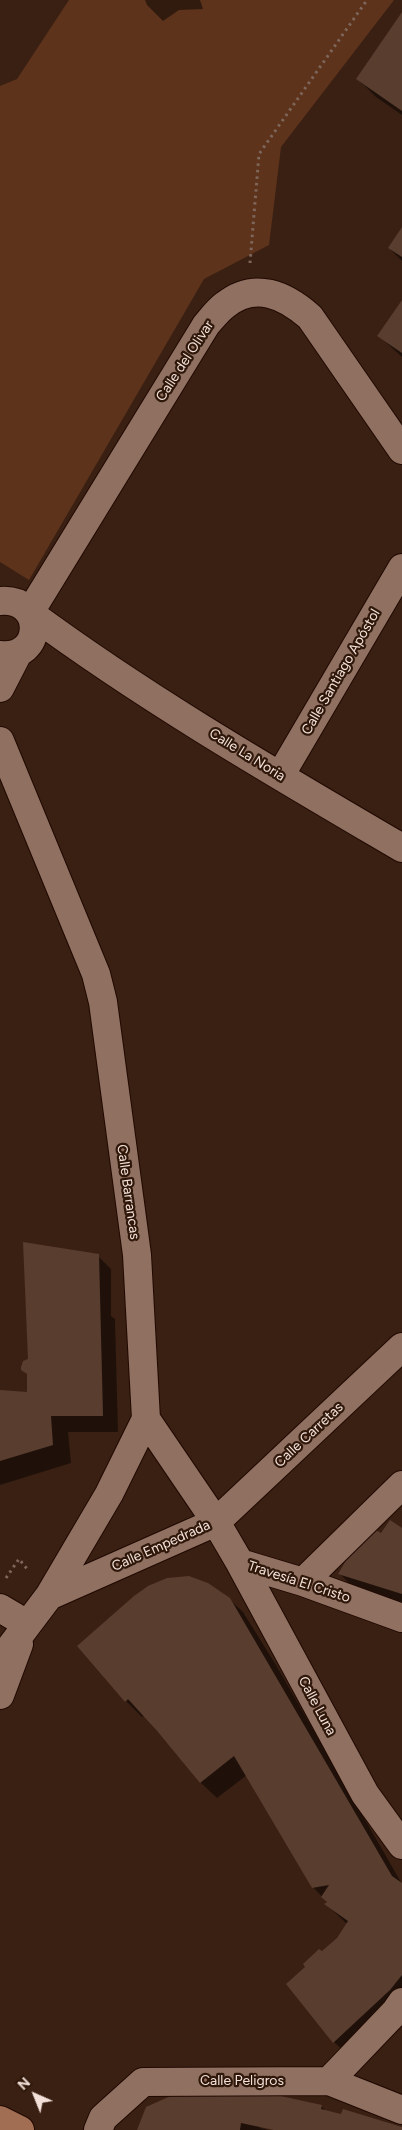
<!DOCTYPE html>
<html>
<head>
<meta charset="utf-8">
<style>
  body { margin:0 }
  #map { position:relative; width:402px; height:2130px; overflow:hidden; background:#3a2013; font-family:Figtree,sans-serif }
  canvas { display:block }
  .north { position:absolute; left:10px; top:2070px; width:50px; height:50px; -webkit-text-stroke:4px #2f1709; paint-order:stroke; rotate:316deg; font-size:14px; font-weight:700; line-height:20px; text-align:center; color:#f3e1d9 }
  .north::after { content:''; display:block; margin:auto; width:18px; height:22px; background:#f3e1d9; clip-path:polygon(50% 0,100% 100%,50% 72%,0 100%) }
</style>
</head>
<body>
<div id="map">
<canvas width="402" height="2130"></canvas>
<div class="north">N</div>
</div>
<script>
const ctx = document.querySelector('canvas').getContext('2d');
ctx.lineJoin = 'round';
function paint(path, color) {
  ctx.fillStyle = color;
  ctx.fill(path, 'evenodd');
}
function strokePath(path, color, width, dash) {
  ctx.strokeStyle = color;
  ctx.lineWidth = width;
  ctx.lineCap = dash ? 'butt' : 'round';
  ctx.setLineDash(dash || []);
  ctx.stroke(path);
}
function label(font, color, halo, rows, align = 'center') {
  ctx.font = font + ' Figtree,sans-serif';
  ctx.lineWidth = 4.5;
  ctx.setLineDash([]);
  ctx.textBaseline = 'middle';
  ctx.strokeStyle = halo;
  ctx.fillStyle = color;
  for (const [text, x, y, turn = 0] of rows) {
    ctx.save();
    ctx.translate(x, y);
    ctx.rotate((+turn || 0) * Math.PI / 180);
    ctx.textAlign = isNaN(turn) ? turn : align;
    if (halo) ctx.strokeText(text, 0, 0);
    ctx.fillText(text, 0, 0);
    ctx.restore();
  }
}
paint(new Path2D(`
  M69,0H394L281,147L269,245L204,279L29,580L0,562V86L17,79Z`), '#5d331b');
paint(new Path2D(`
  M145,0H200L203,9L179,10L163,21L147,5Z
  M402,14V115L376,97L358,79Z
  M402,229V261L389,248Z
  M402,302V357L379,336Z
  M98,1256L111,1269V1316L115,1319L118,1432H68L71,1463L0,1485V1392L28,1393V1375L23,1370Z
  M402,1529V1605L356,1590L340,1574L381,1535Z
  M229,1599L243,1612L276,1665L402,1884V2011L351,2058L334,2042L287,1984L338,1939L347,1924L326,1904L327,1902L313,1887L247,1775L217,1798L200,1782L144,1716L142,1717L126,1701Z
  M321,2106L327,2112L402,2130H280L260,2125V2128L269,2130H138Z`), '#0007');
paint(new Path2D(`
  M402,12V111L356,79Z
  M402,227V257L388,248Z
  M402,300V353L377,336Z
  M23,1242L99,1254L103,1416H51L53,1445L0,1461V1390L27,1392V1374L21,1370V1367L23,1361L28,1359Z
  M390,1520L402,1528V1594L338,1574L354,1547L372,1528L381,1533Z
  M189,1576L208,1583L230,1598L392,1876L402,1883V1975L390,1990L333,2043L286,1984L305,1967L303,1964L319,1949L322,1951L337,1938L348,1921L324,1904L327,1902L321,1897L329,1885L312,1888L234,1756L200,1783L157,1731L128,1699L125,1702L77,1646L134,1596L148,1586L167,1578Z
  M248,2089L322,2105L321,2109L341,2114L343,2109L402,2127V2130H274L241,2123L240,2130H137L146,2107L175,2094Z`), '#593d2f');
const street = new Path2D(`
  M0,601C46,597 44,660 0,655
  M26,609L35,604L206,325C212,318 218,310 225,305C255,281 285,295 310,317L402,450
  M30,613C148,700 276,774 402,848
  M0,688L18,653
  M0,741L96,974L103,1002L137,1255L146,1419L109,1494L49,1596L0,1661
  M280,776L402,568
  M146,1419L216,1522L240,1563L303,1582L402,1618
  M240,1563L365,1794L402,1845
  M303,1582L402,1485
  M49,1596L216,1522L402,1347
  M0,1608L27,1624
  M0,1695L19,1644
  M329,2081L395,2012L402,2002
  M98,2130L103,2118L143,2082L329,2081L402,2110`);
const secondary = new Path2D(`
  M0,2120L20,2130`);
strokePath(street, '#200901', 30);
strokePath(secondary, '#200901', 30);
strokePath(new Path2D(`
  M250,263L259,154L367,0
  M6,1578L19,1559L28,1570`), '#7e665b', 3, [2.5, 4]);
strokePath(street, '#8f7061', 28);
strokePath(secondary, '#a16e53', 28);
label('14px', '#f3e1d9', '#2f1709', [
  ["Calle del Olivar",185,361,-57],
  ["Calle Santiago Apóstol",341,672,-60],
  ["Calle La Noria",247,755,32],
  ["Calle Barrancas",128,1192,82],
  ["Calle Carretas",309,1435,-43],
  ["Calle Empedrada",161,1546,-24],
  ["Travesía El Cristo",299,1582,18],
  ["Calle Luna",317,1706,62],
  ["Calle Peligros",242,2081]
]);
</script>
</body>
</html>
